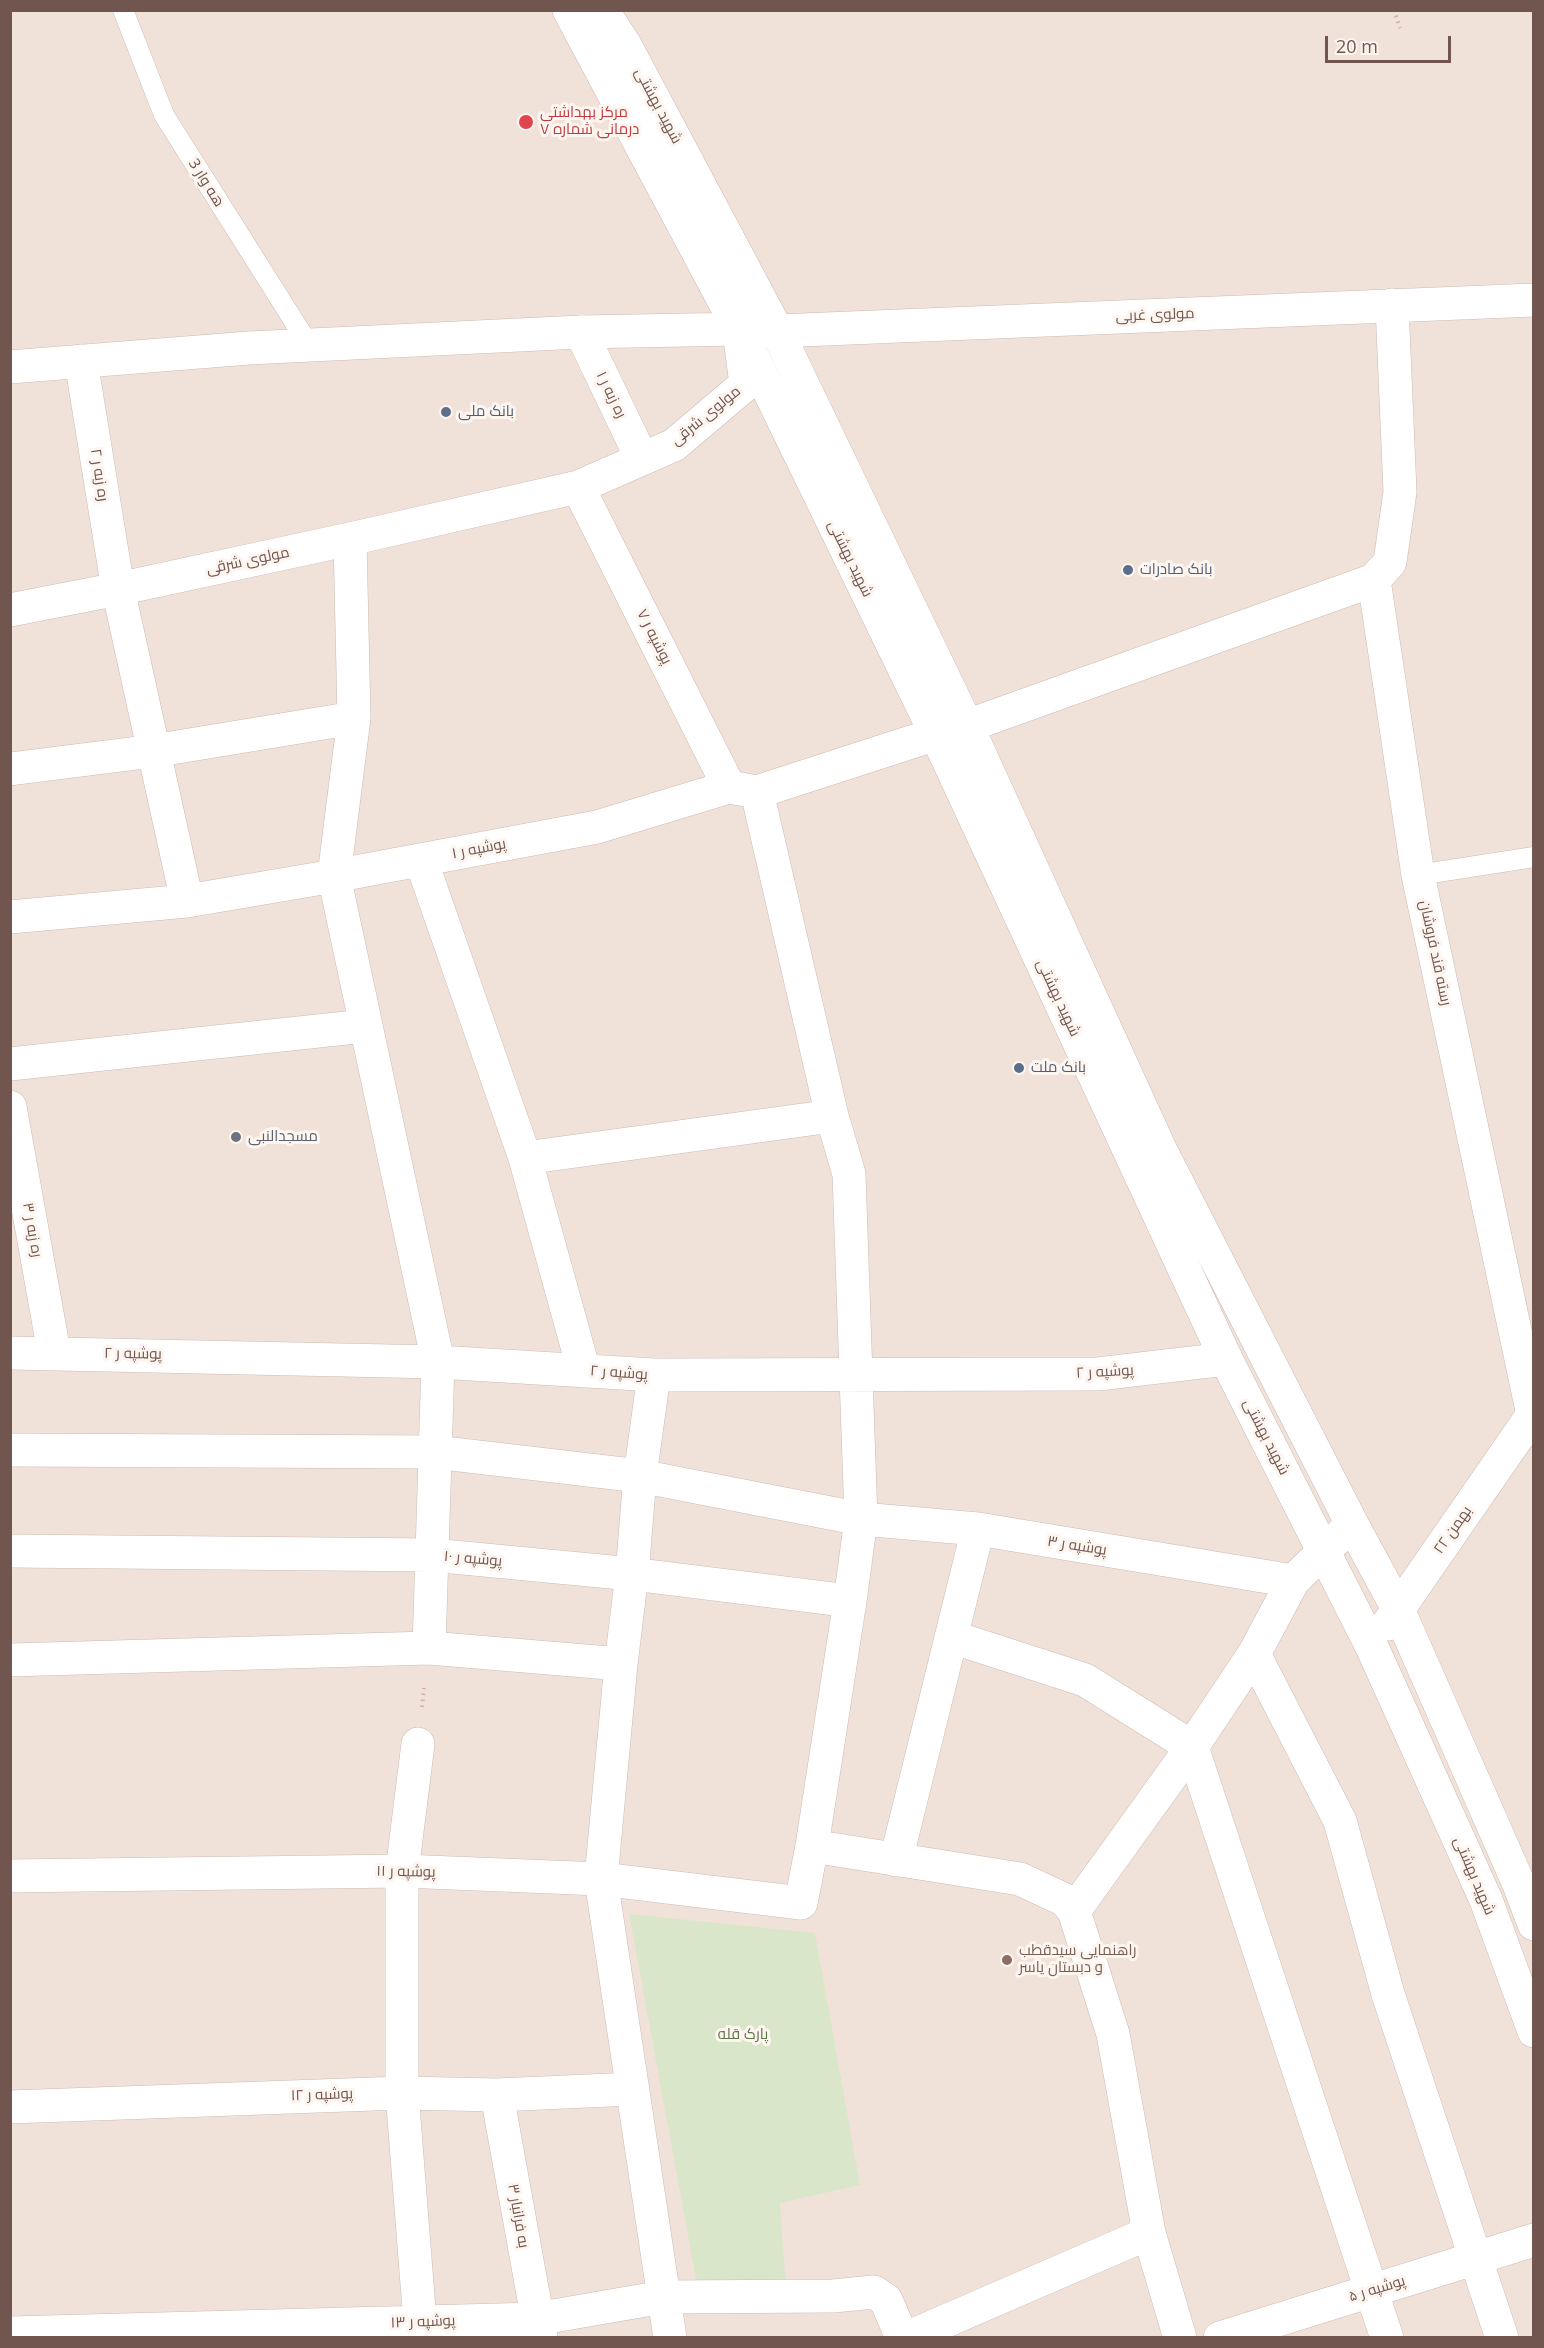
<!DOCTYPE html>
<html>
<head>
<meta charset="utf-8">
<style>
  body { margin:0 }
  #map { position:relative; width:1544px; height:2348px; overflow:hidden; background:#faf1e9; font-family:"Open Sans",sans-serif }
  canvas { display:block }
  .frame { position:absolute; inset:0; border:12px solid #715650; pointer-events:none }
  .scale { position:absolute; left:1325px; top:36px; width:126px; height:27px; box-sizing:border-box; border:3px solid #715650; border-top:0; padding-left:8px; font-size:18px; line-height:21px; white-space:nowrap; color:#715650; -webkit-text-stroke:4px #fdf5ef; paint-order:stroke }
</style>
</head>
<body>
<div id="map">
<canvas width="1544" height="2348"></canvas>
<div class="frame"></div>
<div class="scale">20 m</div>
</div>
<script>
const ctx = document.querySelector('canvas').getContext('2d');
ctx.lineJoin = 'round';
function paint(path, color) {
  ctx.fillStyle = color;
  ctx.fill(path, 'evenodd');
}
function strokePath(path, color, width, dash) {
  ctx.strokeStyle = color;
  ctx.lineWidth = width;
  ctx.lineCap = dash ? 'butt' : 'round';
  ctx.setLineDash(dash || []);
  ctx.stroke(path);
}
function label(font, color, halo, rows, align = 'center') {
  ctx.font = font + ' "Open Sans",Cairo,sans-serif';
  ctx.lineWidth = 6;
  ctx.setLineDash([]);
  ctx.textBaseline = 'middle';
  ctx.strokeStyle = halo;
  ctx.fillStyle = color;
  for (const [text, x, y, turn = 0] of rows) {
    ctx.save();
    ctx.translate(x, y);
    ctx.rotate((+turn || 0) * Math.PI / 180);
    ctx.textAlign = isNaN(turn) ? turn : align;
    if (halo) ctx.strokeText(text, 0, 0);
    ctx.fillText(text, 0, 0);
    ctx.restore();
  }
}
paint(new Path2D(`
  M11,11H1533V2337H11Z`), '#f1e2d9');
paint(new Path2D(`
  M629,1914L815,1933L860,2185L780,2203L786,2289L700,2301Z`), '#dae6c9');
const lane = new Path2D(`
  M123,10L164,115L309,345
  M1418,875L1534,857`);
const street = new Path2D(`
  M1392,305L1400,492L1390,562L1374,580L1418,875L1533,1415
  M581,332L642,459
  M81,361L118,589L187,901
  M578,487L729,787
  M350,539L354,718L334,876L438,1362L429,1648
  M10,610L118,589L350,539L578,487L674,445L746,384L740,338
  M967,726L1374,580
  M10,769L153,751L354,718
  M421,860L525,1158L584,1371
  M10,917L187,901L334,876L597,827L729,787L757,792L936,734
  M10,1064L365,1026
  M10,1107L54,1352
  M525,1158L832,1116
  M10,1353L438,1362L654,1375L1098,1374L1226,1359
  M654,1375L640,1476L632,1574L621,1664L601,1879L670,2338
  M10,1450L435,1452L640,1476L861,1519L978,1529L1293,1581
  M10,1551L432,1555L632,1574L850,1601L861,1519L849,1174L832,1116L757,792
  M952,1637L1085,1680L1192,1747L1387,2338
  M1254,1654L1340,1821L1388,1994L1502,2338
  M10,1660L429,1648L621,1664
  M418,1744L402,1871V2093L420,2322
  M896,1860L978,1529
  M10,1876L402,1871L601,1879L801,1903L812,1846L850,1601
  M1074,1911L1192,1747L1254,1654L1293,1581L1352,1524
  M497,2095L541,2338
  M10,2107L402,2093L497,2095L633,2089
  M1149,2233L1180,2338
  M10,2333L536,2319L663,2297L833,2296L874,2292L886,2300L900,2333L909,2337L1149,2233L1113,2034L1074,1911L1065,1900L1020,1879L812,1846
  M1220,2338L1534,2240`);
const secondary = new Path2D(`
  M569,10L739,329L936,734L1226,1359L1372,1647L1486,1900L1534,2031
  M602,10L625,45L777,331L967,726L1161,1151L1352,1524L1398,1609L1518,1882L1534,1924
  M10,367L249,348L581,332L739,329L777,331L1534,300
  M1388,1624L1534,1413`);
strokePath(lane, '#cdbab3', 21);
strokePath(street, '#cdbab3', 34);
strokePath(secondary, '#cfb9b1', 34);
strokePath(new Path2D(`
  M1394,10L1400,28
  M422,1707L424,1688`), '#d1b1a7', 4, [1.5, 4.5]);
strokePath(lane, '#fff', 20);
strokePath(street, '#fff', 33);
strokePath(secondary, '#fff', 33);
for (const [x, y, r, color] of [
  [526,122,8,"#e0444e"],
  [446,412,6,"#5c6f8a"],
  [1128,570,6,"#5c6f8a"],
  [1019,1068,6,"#5c6f8a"],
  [236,1137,6,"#6b7280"],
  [1007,1960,6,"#8d6e63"]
]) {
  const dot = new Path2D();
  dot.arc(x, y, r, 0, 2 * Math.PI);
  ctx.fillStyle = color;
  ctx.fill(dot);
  strokePath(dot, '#fdf5ef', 2);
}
label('15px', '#715650', '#fdf5ef', [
  ["شهید بهشتی",658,106,62],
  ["هه وار 3",206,183,58],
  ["مولوی غربی",1155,315,-2],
  ["ره زبه ر ۱",611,395,64],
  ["مولوی شرقی",706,416,-39],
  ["ره زبه ر ۲",99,475,81],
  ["شهید بهشتی",850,559,64],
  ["مولوی شرقی",248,561,-12],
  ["پوشپه ر ۷",654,637,63],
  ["۱ پوشپه ر",479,849,-11],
  ["رسته قند فروشان",1435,953,78],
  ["شهید بهشتی",1058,998,65],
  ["ره زبه ر ۳",32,1230,80],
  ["پوشپه ر ۲",133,1354,1],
  ["پوشپه ر ۲",1105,1372,-3],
  ["پوشپه ر ۲",619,1373,4],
  ["شهید بهشتی",1266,1437,63],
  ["۲۲ بهمن",1453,1530,-55],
  ["پوشپه ر ۳",1077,1546,9],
  ["پوشپه ر ۱۰",473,1559,5],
  ["پوشپه ر ۱۱",406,1872,1],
  ["شهید بهشتی",1474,1876,67],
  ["پوشپه ر ۱۲",322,2095,-2],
  ["به فرانبار ۳",518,2216,80],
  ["پوشپه ر ۵",1377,2289,-17],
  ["پوشپه ر ۱۳",423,2322,-2]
]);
label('15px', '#be3a42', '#fdf5ef', [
  ["مرکز بهداشتی",540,113],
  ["درمانی شماره ۷",540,130]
], 'left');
label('15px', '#4e5e75', '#fdf5ef', [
  ["بانک ملی",458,412],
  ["بانک صادرات",1140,570],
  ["بانک ملت",1031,1068]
], 'left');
label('15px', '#5b616d', '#fdf5ef', [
  ["مسجدالنبی",248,1137]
], 'left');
label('15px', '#785e54', '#fdf5ef', [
  ["راهنمایی سیدقطب",1019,1951],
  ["و دبستان یاسر",1019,1968]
], 'left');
label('15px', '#5e7649', '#fdf5ef', [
  ["پارک قله",743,2035]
]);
</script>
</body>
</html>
